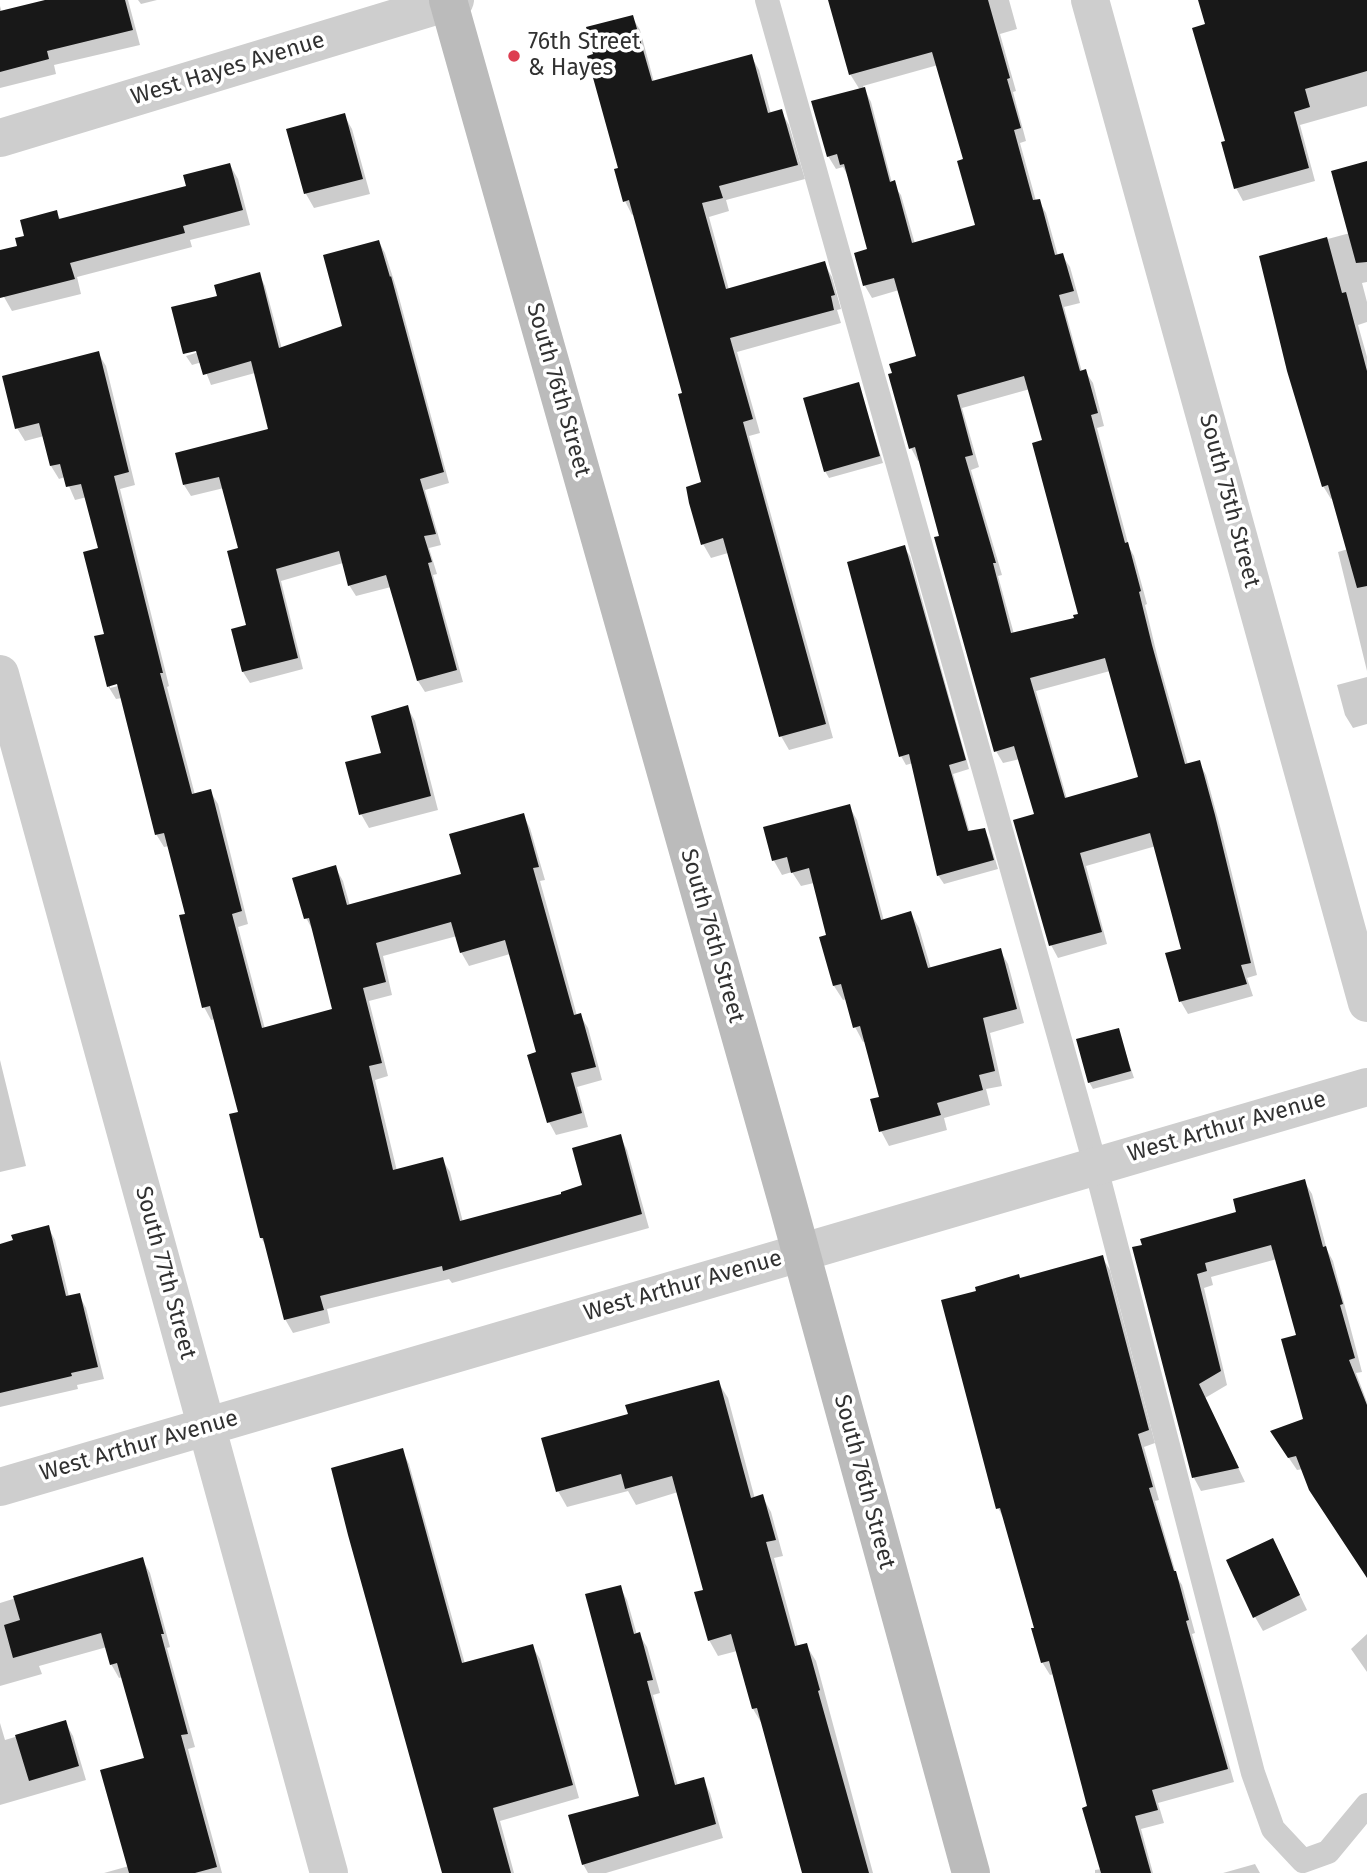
<!DOCTYPE html>
<html>
<head>
<meta charset="utf-8">
<style>
  body { margin:0 }
  canvas { display:block; background:#fff }
</style>
</head>
<body>
<canvas width="1367" height="1873"></canvas>
<script>
const ctx = document.querySelector('canvas').getContext('2d');
ctx.lineJoin = 'round';
function paint(path, color) {
  ctx.fillStyle = color;
  ctx.fill(path, 'evenodd');
}
function strokePath(path, color, width, dash) {
  ctx.strokeStyle = color;
  ctx.lineWidth = width;
  ctx.lineCap = dash ? 'butt' : 'round';
  ctx.setLineDash(dash || []);
  ctx.stroke(path);
}
function label(font, color, halo, rows, align = 'center') {
  ctx.font = font + ' "Fira Sans",sans-serif';
  ctx.lineWidth = 7;
  ctx.setLineDash([]);
  ctx.textBaseline = 'middle';
  ctx.strokeStyle = halo;
  ctx.fillStyle = color;
  for (const [text, x, y, turn = 0] of rows) {
    ctx.save();
    ctx.translate(x, y);
    ctx.rotate((+turn || 0) * Math.PI / 180);
    ctx.textAlign = isNaN(turn) ? turn : align;
    if (halo) ctx.strokeText(text, 0, 0);
    ctx.fillText(text, 0, 0);
    ctx.restore();
  }
}
paint(new Path2D(`
  M55,0H128L140,45L54,65L56,74L0,88V6L2,13Z
  M138,0H157L141,4Z
  M830,0H1009L1017,29L1000,34L1016,91L1013,92L1026,141L1020,143L1036,201H1039L1046,213L1058,256L1062,255L1070,267L1080,303L1064,307L1082,372L1085,371L1093,383L1104,426L1097,428L1129,547L1134,556L1147,604L1145,605L1158,659L1188,765L1199,762L1206,775L1221,830L1257,975L1247,978L1253,996L1188,1014L1181,1002L1168,954L1183,950L1156,846L1086,866L1107,944L1058,958L1051,945L1036,815L1020,759L1003,763L996,751L920,460L918,461L911,448L918,357L899,290L872,298L865,286L856,254L869,250L849,178L843,167L836,169L828,156L860,90L850,74ZM938,65L965,160L977,226L915,244L901,195L892,183L871,102L863,86ZM1030,389L1044,442L1080,615L1076,619L1014,634L998,576L1002,575L971,470L979,467L962,408ZM1110,671L1140,779L1067,799L1036,691Z
  M1200,0H1367V106L1300,125L1315,181L1243,201L1236,188L1207,26Z
  M632,17L640,30L654,82L751,56L759,70L771,114L781,111L789,125L805,179L726,200L729,211L709,217L729,290L824,263L832,277L841,309L837,310L841,323L737,352L760,433L749,436L833,738L789,750L781,736L728,553L711,558L703,544L704,483L684,395L634,214L632,215L625,201L595,56Z
  M344,115L352,129L370,194L314,208L306,194L288,130Z
  M1367,162V282L1362,283L1367,302V322L1358,325L1367,357V671L1338,552L1348,549L1333,498L1331,499L1323,486L1261,257L1350,233Z
  M230,165L238,179L250,225L190,240L192,247L77,277L81,294L12,311L4,297L0,281V252L19,247L27,237L56,212L61,220L188,187Z
  M379,242L385,253L397,290L449,483L425,490L441,545L429,548L437,574L433,575L463,682L425,692L418,681L391,587L356,596L349,585L343,563L281,581L303,669L250,683L243,672L248,627L240,549L224,488L191,496L184,485L270,430L255,373L211,385L202,362L192,365L186,356L205,350L204,347L185,352V355L174,309L219,297L259,274L265,286L282,349L344,327Z
  M98,353L106,366L135,485L120,489L169,686L167,687L195,795L210,791L218,804L248,924L238,927L265,1029L334,1011L314,932L306,918L335,867L343,881L350,906L463,875L523,815L530,828L545,880L540,881L577,1016L580,1015L588,1028L602,1080L577,1087L588,1127L556,1135L549,1122L538,1053L510,954L469,966L461,952L457,936L383,956L392,995L369,1001L388,1076L375,1080L397,1171L442,1159L450,1172L463,1222L564,1195L584,1187L620,1136L627,1150L649,1228L452,1283L449,1279L327,1309L330,1323L293,1333L285,1319L267,1247L261,1238L240,1113L215,1019L211,1020L204,1007L187,915L169,846L164,847L156,834L122,698L116,699L108,686L100,549L87,497L75,500L65,477L59,479L51,466L44,436L25,441L17,428ZM110,684H126L110,688Z
  M858,384L883,463L829,478L825,471Z
  M904,547L910,556L969,769L953,774L970,833L984,830L989,839L998,869L944,884L938,875L913,763L906,765L901,756Z
  M1367,677V724L1353,728L1345,715L1337,685Z
  M407,707L415,721L438,810L369,828L361,814L383,754Z
  M849,806L857,820L884,921L911,913L919,928L931,969L1000,950L1008,964L1024,1023L990,1033L1002,1086L986,1089L990,1105L944,1118L947,1130L889,1146L881,1131V1098L866,1041L863,1042L855,1027L847,999L843,1000L834,986L821,938L828,936L814,883L801,886L792,872L782,875L774,861L765,829Z
  M1118,1030L1134,1078L1093,1089L1089,1082Z
  M0,1060L26,1166L0,1172Z
  M1304,1181L1312,1194L1327,1250L1333,1261L1362,1372L1356,1373L1367,1402V1577L1303,1469L1297,1470L1280,1445L1305,1420L1298,1336L1277,1259L1211,1277L1213,1285L1204,1288L1227,1385L1205,1398L1245,1482L1201,1491L1194,1478L1134,1249L1238,1213Z
  M48,1227L55,1240L69,1297L79,1295L86,1308L104,1379L77,1385L78,1389L0,1407V1246Z
  M1102,1257L1110,1270L1155,1443L1144,1447L1159,1500L1155,1501L1177,1577L1182,1585L1195,1633L1192,1634L1234,1782L1158,1803L1164,1823L1141,1829L1153,1873H1095V1870L1101,1869L1089,1807L1054,1674L1050,1675L1042,1662L1036,1629L1005,1521L998,1508L1020,1279Z
  M718,1382L728,1398L755,1499L762,1496L771,1512L783,1556L774,1558L798,1647L806,1645L816,1661L873,1873H804L762,1724L753,1709L737,1651L718,1656L709,1640L705,1591L678,1492L636,1505L628,1491L567,1507L558,1491L630,1415Z
  M402,1450L409,1464L465,1664L532,1646L540,1659L579,1798L500,1821L514,1873H444Z
  M1280,1554L1307,1610L1263,1631L1255,1617Z
  M142,1559L150,1573L170,1647L167,1648L195,1747L188,1749L222,1873H104L129,1866L146,1759L123,1677L119,1678L111,1664L107,1647L39,1666L42,1674L0,1686V1603Z
  M620,1587L627,1600L637,1635L639,1634L647,1647L660,1693L653,1695L678,1786L703,1779L710,1793L723,1838L606,1873H588L583,1864L641,1797Z
  M1367,1634V1672L1351,1649Z
  M65,1722L73,1736L86,1780L0,1805V1723L5,1740Z
  M1255,1864L1260,1873H1223Z`), '#0003');
paint(new Path2D(`
  M45,0H125L133,30L47,51L49,59L0,72V11Z
  M828,0H988L1010,78L1007,79L1021,128L1014,130L1033,200L1040,199L1055,255L1063,253L1074,291L1059,295L1080,371L1086,369L1098,413L1091,415L1125,543L1128,542L1141,591L1139,592L1152,645L1185,764L1200,760L1215,815L1251,963L1241,965L1247,984L1179,1002L1165,953L1181,949L1150,833L1080,853L1102,932L1049,946L1013,820L1034,814L1014,746L994,752L934,537L939,536L915,447L909,449L888,374L892,373L889,364L916,356L894,278L863,286L854,253L867,249L844,164L840,165L837,154L827,157L811,101L865,87L890,182L895,180L912,243L975,225L957,161L963,159L932,52L849,75ZM1024,376L1042,440L1032,443L1078,614L1073,615L1074,618L1011,633L993,563H996L965,457L973,455L957,395ZM1105,658L1138,777L1065,798L1030,678Z
  M1198,0H1367V71L1305,89L1310,107L1294,112L1309,168L1234,189L1221,142L1225,141L1192,28L1205,24Z
  M633,15L652,81L752,54L768,113L782,109L798,165L719,186L723,198L702,203L726,289L825,261L835,295L831,296L834,310L730,338L753,419L743,422L826,724L779,737L723,538L701,545L689,503L686,487L701,482L678,394L682,393L629,200L623,202L614,169L618,168L587,56L593,54L586,27Z
  M345,113L363,179L304,194L286,129Z
  M1367,161V262L1356,263L1331,171Z
  M230,163L243,210L183,226L185,233L70,263L75,279L0,298V250L17,246L15,238L24,236L20,220L57,210L59,219L186,186L183,175Z
  M1327,237L1342,293L1346,292L1367,371V586L1357,588L1328,485L1322,487L1287,371L1259,256Z
  M379,240L390,277L391,276L444,472L420,479L436,534L424,536L432,562L428,563L457,670L417,681L386,575L348,586L339,551L276,569L298,658L242,672L231,629L246,625L227,551L238,548L219,477L183,485L175,453L268,429L251,361L203,375L196,351L183,354L171,307L217,296L214,285L260,272L279,348L342,326L323,255Z
  M99,351L129,472L114,476L163,673H160L192,794L211,789L242,911L232,914L262,1028L332,1009L309,918L304,919L292,878L336,865L347,905L461,874L449,834L524,813L539,867L533,868L574,1015L581,1013L596,1067L571,1073L582,1113L547,1123L527,1055L536,1052L505,940L460,953L451,922L376,943L386,982L363,988L382,1063L369,1066L393,1170L443,1157L460,1221L561,1194V1192L582,1185L572,1148L621,1134L642,1214L443,1271L442,1266L320,1296L324,1310L284,1320L263,1238H260L229,1114L238,1112L210,1006L202,1008L179,915L185,914L164,833L155,835L117,684L107,687L94,636L104,634L83,552L98,548L81,484L66,487L60,464L50,466L39,423L15,429L2,376Z
  M859,382L880,456L824,472L803,398Z
  M905,545L966,760L949,765L968,831L985,828L994,860L937,876L909,754L899,757L847,562Z
  M408,705L431,796L359,815L345,762L381,753L371,716Z
  M850,804L881,920L911,911L928,968L1001,948L1017,1009L983,1018L995,1071L979,1075L983,1090L937,1103L941,1115L879,1132L870,1099L879,1097L860,1026L853,1028L841,984L833,986L819,937L826,935L809,868L791,873L787,857L772,861L763,827Z
  M1119,1028L1131,1071L1088,1083L1076,1039Z
  M1305,1179L1323,1247L1326,1246L1343,1304L1340,1305L1355,1358L1349,1360L1367,1405V1578L1309,1490L1296,1456L1288,1458L1270,1431L1303,1419L1281,1339L1296,1335L1271,1245L1205,1263L1207,1271L1197,1274L1221,1371L1199,1384L1239,1468L1192,1478L1132,1247L1142,1245L1140,1239L1236,1212L1233,1199Z
  M49,1225L66,1296L80,1293L98,1367L71,1373L72,1376L0,1393V1244L13,1240L11,1235Z
  M1103,1255L1149,1430L1138,1434L1153,1487L1149,1488L1174,1571H1176L1189,1620L1186,1621L1228,1769L1152,1790L1158,1810L1135,1816L1151,1873H1101L1082,1808L1087,1806L1049,1661L1041,1663L1031,1628H1034L1000,1508L996,1509L941,1300L976,1291L975,1287L1019,1274L1020,1278Z
  M719,1380L751,1498L763,1494L776,1540L766,1542L795,1646L807,1643L820,1690L818,1691L869,1873H802L757,1708L752,1709L731,1634L708,1641L694,1592L703,1590L672,1476L625,1489L621,1474L556,1492L541,1438L628,1414L625,1405Z
  M403,1448L462,1663L533,1644L573,1785L493,1808L511,1873H442L348,1535L331,1468Z
  M1273,1538L1300,1595L1253,1618L1226,1560Z
  M143,1557L164,1634H161L188,1734L181,1735L217,1867L195,1873H129L100,1770L144,1758L117,1663L110,1665L101,1633L13,1658L4,1625L20,1620L13,1596Z
  M621,1585L634,1634L640,1632L653,1680L647,1681L675,1785L704,1777L716,1824L582,1865L568,1815L639,1796L585,1594Z
  M66,1720L79,1766L29,1781L15,1735Z`), '#181818');
strokePath(new Path2D(`
  M767,0L1095,1164L1253,1773L1273,1829L1303,1861L1328,1852L1367,1805`), '#cecece', 24);
strokePath(new Path2D(`
  M1090,0L1367,1003
  M0,138L455,0
  M0,674L329,1873
  M0,1487L1367,1087`), '#cecece', 38);
strokePath(new Path2D(`
  M448,0L788,1205L971,1873`), '#bbb', 38);
for (const [x, y, r, color] of [
  [514,56,7,"#dd3e51"]
]) {
  const dot = new Path2D();
  dot.arc(x, y, r, 0, 2 * Math.PI);
  ctx.fillStyle = color;
  ctx.fill(dot);
  strokePath(dot, '#fff', 2.5);
}
label('23px', '#313131', '#fff', [
  ["76th Street",528,43],
  ["& Hayes",528,69]
], 'left');
label('23px', '#313131', '#fff', [
  ["West Hayes Avenue",228,69,-17],
  ["South 76th Street",558,390,74],
  ["South 75th Street",1229,501,75],
  ["South 76th Street",712,936,74],
  ["West Arthur Avenue",1227,1127,-16],
  ["South 77th Street",165,1273,75],
  ["West Arthur Avenue",683,1286,-16],
  ["West Arthur Avenue",139,1446,-16],
  ["South 76th Street",864,1482,75]
]);
</script>
</body>
</html>
